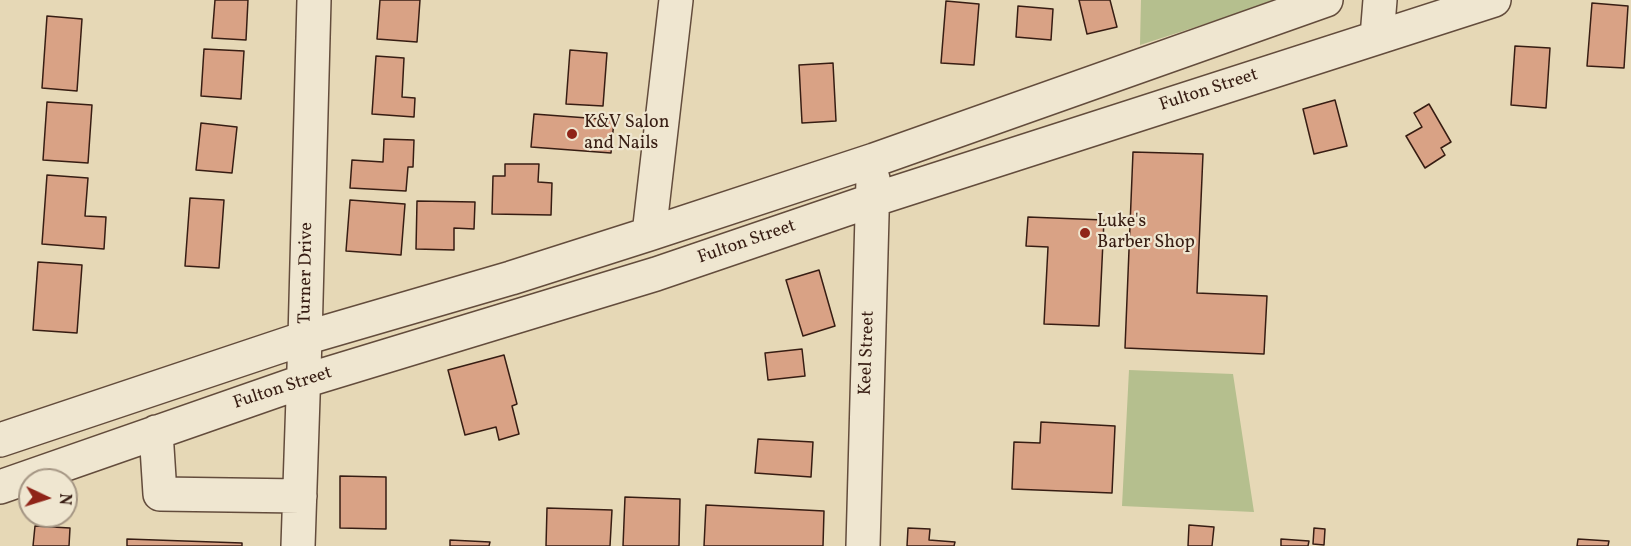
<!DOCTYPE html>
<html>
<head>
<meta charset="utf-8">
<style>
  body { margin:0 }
  #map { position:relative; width:1631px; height:546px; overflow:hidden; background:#e6d8b6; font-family:Vollkorn,serif }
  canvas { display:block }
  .north { position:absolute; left:18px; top:468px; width:60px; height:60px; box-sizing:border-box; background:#efe6d0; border:2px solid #a59684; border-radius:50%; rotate:94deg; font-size:16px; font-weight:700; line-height:24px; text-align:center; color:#371d13 }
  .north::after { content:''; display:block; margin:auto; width:21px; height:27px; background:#8f2418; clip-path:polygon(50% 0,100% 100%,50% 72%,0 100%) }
</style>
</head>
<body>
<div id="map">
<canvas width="1631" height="546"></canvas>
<div class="north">N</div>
</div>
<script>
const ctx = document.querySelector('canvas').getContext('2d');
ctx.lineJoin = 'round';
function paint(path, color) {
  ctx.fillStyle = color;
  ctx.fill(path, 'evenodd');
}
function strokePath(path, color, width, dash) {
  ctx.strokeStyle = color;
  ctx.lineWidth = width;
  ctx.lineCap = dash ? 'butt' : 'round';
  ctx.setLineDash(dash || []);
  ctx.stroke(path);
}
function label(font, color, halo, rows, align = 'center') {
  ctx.font = font + ' Vollkorn,serif';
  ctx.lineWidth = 4.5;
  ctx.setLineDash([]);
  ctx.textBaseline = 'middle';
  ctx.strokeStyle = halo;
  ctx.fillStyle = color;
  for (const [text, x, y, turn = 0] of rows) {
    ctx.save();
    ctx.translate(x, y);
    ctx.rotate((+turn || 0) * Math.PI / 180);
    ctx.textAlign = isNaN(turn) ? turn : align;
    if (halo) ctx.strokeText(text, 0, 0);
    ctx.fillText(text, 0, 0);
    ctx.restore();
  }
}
paint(new Path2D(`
  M1141,0H1279L1140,45Z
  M1129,370L1233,374L1254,512L1122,506Z`), '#b5bf8e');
const building = new Path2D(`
  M215,0H248L246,40L212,38Z
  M380,0H420L417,42L377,39Z
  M1079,0H1110L1117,27L1087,34Z
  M946,1L979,4L974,65L941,63Z
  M1592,3L1628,6L1624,68L1587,66Z
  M1018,6L1053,9L1051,40L1016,37Z
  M47,16L82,19L77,91L42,88Z
  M1515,46L1550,48L1546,108L1511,105Z
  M204,49L244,51L241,99L201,96Z
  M570,50L607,53L603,106L566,104Z
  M376,56L404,58L402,97L415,98L414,117L372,114Z
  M833,63L836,121L802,123L799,65Z
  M1335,100L1347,146L1314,154L1303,109Z
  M47,102L92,105L88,163L43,160Z
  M1429,104L1451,142L1441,148L1445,155L1425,168L1406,136L1422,127L1414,113Z
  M534,114L614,120L611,153L531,147Z
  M201,123L237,127L232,173L196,170Z
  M384,139L414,140L413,167H408L406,191L350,188L352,160L383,162Z
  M1133,152L1203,154L1197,293L1267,296L1264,354L1125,348Z
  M505,164H539L538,182L552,183L551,215L492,214L493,176H505Z
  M47,175L88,178L85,216L106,217L104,249L42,244Z
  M190,198L224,200L219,268L185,266Z
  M350,200L405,204L401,255L346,251Z
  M417,201L475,202L474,229L454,228V250L416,249Z
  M1028,217L1104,220L1099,326L1044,324L1048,247L1026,246Z
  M38,262L82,265L77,333L33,330Z
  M819,270L835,326L803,336L786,280Z
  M802,349L805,376L768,380L765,353Z
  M504,355L517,404L512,406L519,434L499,440L496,427L465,435L448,370Z
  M1041,422L1115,426L1112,493L1012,489L1014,442L1040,443Z
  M758,439L813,442L811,477L755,473Z
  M340,476L386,477V529L340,528Z
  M625,497L680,499L679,546H623Z
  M706,505L824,511L823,546H704Z
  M547,508L612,510L610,546H546Z
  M1189,525L1214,527L1212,546H1188Z
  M35,526L70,528L69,546H33Z
  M908,528L930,529L929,540L955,542L954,546H907Z
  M1314,528L1325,529L1324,545L1313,544Z
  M127,539L242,543V546H127Z
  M1281,539L1309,541L1308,546H1281Z
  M1578,539L1609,541L1608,546H1577Z
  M450,540L490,542L489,546H450Z`);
paint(building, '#d9a285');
strokePath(building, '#371d13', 1.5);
const minor = new Path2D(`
  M1377,37L1380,0
  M649,234L676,0
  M156,432L160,494L300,496
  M0,440L305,338L511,278L649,234L874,160L1326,0
  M0,487L304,381L656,274L885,196L1494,0
  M298,546L305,338L314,0
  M863,546L873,179`);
strokePath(minor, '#634c3c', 36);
strokePath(minor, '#efe6d0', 33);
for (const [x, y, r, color] of [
  [572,134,6,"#8f2418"],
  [1085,233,6,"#8f2418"]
]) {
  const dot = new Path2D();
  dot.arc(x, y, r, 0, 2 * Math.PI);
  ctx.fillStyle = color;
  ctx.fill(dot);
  strokePath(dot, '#efe6d0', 2);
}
label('18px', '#371d13', '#efe6d0', [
  ["Fulton Street",1209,91,-18],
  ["Fulton Street",747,243,-19],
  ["Turner Drive",307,273,-89],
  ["Keel Street",868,353,-88],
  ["Fulton Street",283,389,-18]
]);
label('18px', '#371d13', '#efe6d0', [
  ["K&V Salon",584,124],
  ["and Nails",584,145],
  ["Luke's",1097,223],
  ["Barber Shop",1097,244]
], 'left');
</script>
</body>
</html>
